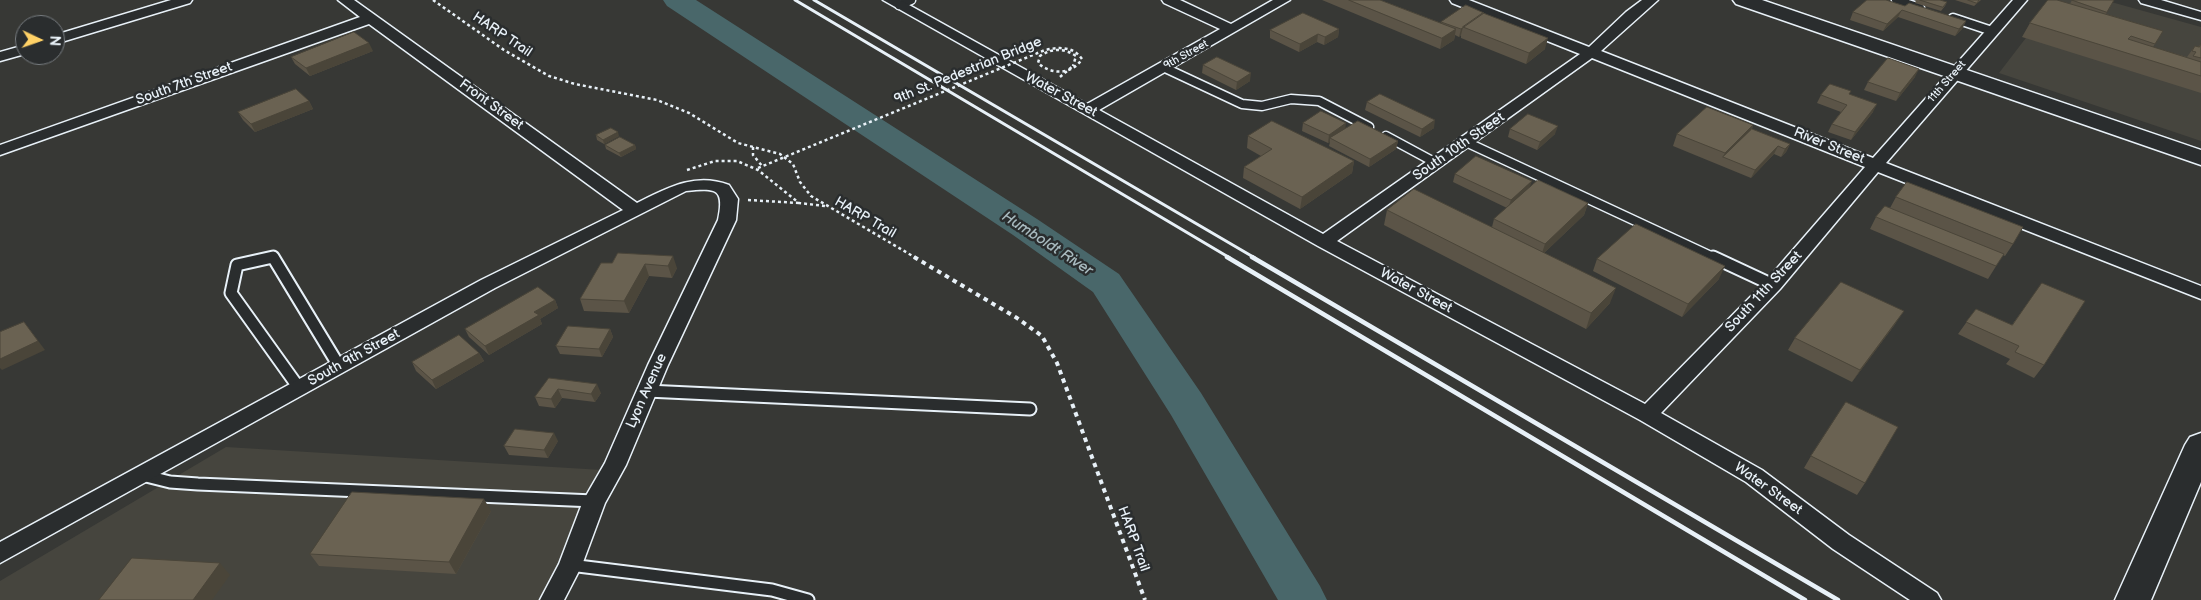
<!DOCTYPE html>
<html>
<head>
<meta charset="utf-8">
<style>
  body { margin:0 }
  #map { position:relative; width:2201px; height:600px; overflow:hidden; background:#373835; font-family:"Balsamiq Sans",sans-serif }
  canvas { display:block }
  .north { position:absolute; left:15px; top:15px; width:50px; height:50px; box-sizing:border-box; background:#2a2d2e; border:1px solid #767b7f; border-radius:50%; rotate:93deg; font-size:14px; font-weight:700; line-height:20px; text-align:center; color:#e8f1f8 }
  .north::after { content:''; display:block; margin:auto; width:18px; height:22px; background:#ffd166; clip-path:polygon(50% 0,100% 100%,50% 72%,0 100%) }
</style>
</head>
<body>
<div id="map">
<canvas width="2201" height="600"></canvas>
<div class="north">N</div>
</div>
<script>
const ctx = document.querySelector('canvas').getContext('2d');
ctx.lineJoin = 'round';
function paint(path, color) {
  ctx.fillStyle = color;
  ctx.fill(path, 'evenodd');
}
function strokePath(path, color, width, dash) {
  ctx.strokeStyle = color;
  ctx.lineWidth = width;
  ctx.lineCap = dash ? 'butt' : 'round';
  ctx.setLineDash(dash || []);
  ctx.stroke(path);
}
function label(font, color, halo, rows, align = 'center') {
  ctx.font = font + ' "Balsamiq Sans",sans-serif';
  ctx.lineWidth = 5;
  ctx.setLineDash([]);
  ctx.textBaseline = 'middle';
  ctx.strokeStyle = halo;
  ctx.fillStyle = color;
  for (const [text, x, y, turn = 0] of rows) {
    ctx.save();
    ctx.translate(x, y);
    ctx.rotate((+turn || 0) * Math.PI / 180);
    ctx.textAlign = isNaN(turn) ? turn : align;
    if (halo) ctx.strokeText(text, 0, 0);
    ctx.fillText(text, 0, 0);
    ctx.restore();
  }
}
paint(new Path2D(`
  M2055,0H2104L2201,27V141L1999,73Z
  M226,447L602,470L548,600H0V581Z`), '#46453e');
paint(new Path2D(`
  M663,0H696L1037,219L1119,274L1201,393L1320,586L1327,600H1278L1171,415L1093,292L1013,235L667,6Z`), '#49676a');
const laneFar1 = new Path2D(`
  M1896,0L1920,8
  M899,5L911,0
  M1953,18L1992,31
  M1163,67L1242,104L1262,106L1291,99L1319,101L1369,127
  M1386,136L1436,163
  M1466,142L1715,258
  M268,258H274`);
const lane = new Path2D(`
  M1713,257L1773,285
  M299,388L231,293L237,265L273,257L339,366
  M647,391L1030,409
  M142,475L170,482L198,484L594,501
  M570,565L772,590L808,600`);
const street = new Path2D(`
  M171,0H192L190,3L55,44V35Z
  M338,0H354L637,203C667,188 695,172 729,185L738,199L736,220L668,365L626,465L605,503L582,565L564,600H540L559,564L583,501L605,463L648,365L718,220C725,188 716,188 686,191L495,288L0,563V542L481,280L623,210L369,24L0,155V145L360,17Z
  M883,0H900L1087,104L1220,29L1164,3L1162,0H1180L1231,24L1273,0H1290L1099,110L1323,234L1580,54L1452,3L1450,0H1469L1589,47L1626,12L1642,0H1658L1601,51L1873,158L2013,0H2027L1886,163L2201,286V299L1878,172L1780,289L1661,413L1762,470L1849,535L1937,593L1941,600H1910L1833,549L1746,482L1640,420L1318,246ZM1592,58L1865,167L1766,281L1645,404L1337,241Z
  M2139,0H2161L2201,12V20L2141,3Z
  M25,45V54L0,61V52Z`);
const secondary = new Path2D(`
  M1733,0H1762L2201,150V165L1736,4Z
  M2201,433V482L2151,600H2115L2185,445L2190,437Z`);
strokePath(laneFar1, '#e8f1f8', 11);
strokePath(lane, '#e8f1f8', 15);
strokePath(street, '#e8f1f8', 3);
strokePath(secondary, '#e8f1f8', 3);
strokePath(new Path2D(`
  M433,0L504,50L549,76L575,84L657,100L689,113L738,143L780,154L793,164L800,182L811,196L916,258
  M1060,77L1073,66
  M753,147V155L763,167
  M687,170L715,161H737L758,170L799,203L825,206
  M748,200L799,203`), '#e8f1f8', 2.5, [3, 3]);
strokePath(new Path2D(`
  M914,257L1017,318L1042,336L1057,363L1145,600`), '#e8f1f8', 4, [4.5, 4.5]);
strokePath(laneFar1, '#2a2d2e', 8);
strokePath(lane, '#2a2d2e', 11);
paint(street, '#2a2d2e');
paint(secondary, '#2a2d2e');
strokePath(new Path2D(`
  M795,0L1230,258
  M814,0L1255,258`), '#e8f1f8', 3);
strokePath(new Path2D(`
  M1227,257L1805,600
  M1252,257L1838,600`), '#e8f1f8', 4.5);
strokePath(new Path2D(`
  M758,168L1045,50C1059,47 1073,46 1082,59C1072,75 1051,75 1038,63L1040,56C1052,48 1064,48 1076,56L1073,66`), '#e8f1f8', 2.5, [3, 3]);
paint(new Path2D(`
  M1322,0H1380L1441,23V22L1484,13L1545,49L1526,64L1461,38V35L1459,37L1455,35L1454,40L1440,49Z
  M1916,0H1940L1947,2L1945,6L1941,11L1915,3Z
  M1955,0H1981L1974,6Z
  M2072,0H2114L2106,14L2163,31L2153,47L2187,57L2195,46L2198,47L2201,44V93L2022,37L2030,23L2070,4Z
  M1905,6L1966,21L1962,29L1955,36L1898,17L1883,31L1850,20L1853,12Z
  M1339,29L1338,37L1324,45L1317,42L1299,52L1270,38V30Z
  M373,51L310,76L295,64L291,57Z
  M1203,65L1250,81L1236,90L1202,73Z
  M1915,77L1896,101L1864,90L1868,82Z
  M1851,91L1849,94L1873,112L1851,140L1828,132L1832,124L1841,112L1817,103L1821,95Z
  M309,101L313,109L255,132L243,120L238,112Z
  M1367,102L1434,128L1420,137L1365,110Z
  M1303,123L1346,128L1398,141L1396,149L1369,167L1329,146L1330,142L1328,143L1302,131Z
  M1753,125L1752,129L1790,144L1786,152L1781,157L1774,154L1751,178L1673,146L1677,134Z
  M1510,129L1555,134L1537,150L1508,137Z
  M596,135L619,136L604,144L597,140Z
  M1248,136L1354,161L1352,173L1300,209L1243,178L1244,167L1261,156L1247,148Z
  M605,145H635L636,149L621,157L606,149Z
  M1455,174L1530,188L1588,203L1584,215L1544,253L1610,303L1586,329L1384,225L1387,210L1492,227L1494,219L1507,208L1453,182Z
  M1896,197L2013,244L2005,256L2003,255L1988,279L1870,229L1876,217L1890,208Z
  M618,253L677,268L672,278L649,276L629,313L584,311L580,299L612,263Z
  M1597,259L1719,279L1682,317L1593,271Z
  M555,300L558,308L540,319L542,324L489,355L469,337L465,329Z
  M1976,309L2044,365L2034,378L2006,364L2010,359L1958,334Z
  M1896,323L1852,382L1788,350L1795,338Z
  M610,329L613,337L602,357L560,354L556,346Z
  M479,353L484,361L436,389L416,371L412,362Z
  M549,378L601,393L595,402L562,398L555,408L539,406L535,397Z
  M558,441L548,458L509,455L504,446Z
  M1811,456L1865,483L1857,495L1804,468Z
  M491,511L456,574L319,566L310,554Z`), '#5b5447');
paint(new Path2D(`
  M1902,10L1898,17L1883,31L1887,24Z
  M1966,21L1962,29L1955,36L1959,29Z
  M1463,27L1461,35L1459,37L1461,29Z
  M1339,29L1338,37L1324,45L1325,37Z
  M1456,29L1454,40L1440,49L1442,38Z
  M1318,34L1317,42L1299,52L1300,44Z
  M1548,38L1545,49L1526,64L1529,53Z
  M369,43L373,51L310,76L306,68Z
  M1919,69L1915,77L1896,101L1900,93Z
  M1251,73L1250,81L1236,90L1237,82Z
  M309,101L313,109L255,132L251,124Z
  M1877,104L1873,112L1851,140L1855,132Z
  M1435,120L1434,128L1420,137L1422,129Z
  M1346,123L1345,131L1330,138V142L1328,143L1329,135Z
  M1753,125L1748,137L1723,157L1725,153Z
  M1558,126L1555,134L1537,150L1540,142Z
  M618,132L619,136L604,144L603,140Z
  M1398,141L1396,149L1369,167L1370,159Z
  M1790,144L1786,152L1781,157L1785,149Z
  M635,145L636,149L621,157L619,153Z
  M1778,146L1774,154L1751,178L1755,170Z
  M1354,161L1352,173L1300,209L1302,197Z
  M1532,181L1529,189L1508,208L1511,200Z
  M1588,203L1584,215L1541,256L1545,244Z
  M673,256L677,268L672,278L668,266Z
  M645,264L649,276L629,313L624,301Z
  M1725,266L1719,279L1682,317L1688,304Z
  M1616,288L1610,303L1586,329L1591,313Z
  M555,300L558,308L540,319L542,324L489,355L485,346L534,312Z
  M1904,311L1896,323L1852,382L1860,370Z
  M24,322L45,350L2,370L0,368V359Z
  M610,329L613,337L602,357L599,349Z
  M479,353L484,361L436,389L432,380Z
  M597,384L601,393L595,402L591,394Z
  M558,389L562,398L555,408L551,399Z
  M554,433L558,441L548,458L544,450Z
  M484,499L491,511L456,574L449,562Z
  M220,563L230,575L212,600H193Z`), '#4a4539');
const building = new Path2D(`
  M1349,0H1380L1456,29L1442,38Z
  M1867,0H1886L1905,6L1909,3L1966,21L1959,29L1902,10L1887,24L1853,12Z
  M1920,0H1940L1947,2L1943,7Z
  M1968,0H1979L1977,3Z
  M2048,0H2057L2163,31L2155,44L2131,36L2128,39L2201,62V76L2030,23Z
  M2072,0H2114L2107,12Z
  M1466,5L1484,13L1461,29L1441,22Z
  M1303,13L1339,29L1325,37L1318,34L1300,44L1270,30Z
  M1483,13L1548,38L1529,53L1463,27Z
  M354,32L369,43L306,68L291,57Z
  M2201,44V58L2193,56L2196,52L2192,51L2195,46L2199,47Z
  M1217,57L1251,73L1237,82L1203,65Z
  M1888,58L1919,69L1900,93L1868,82Z
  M1830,84L1851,91L1849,94L1877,104L1855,132L1832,124L1847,105L1821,95Z
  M296,89L309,101L251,124L238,112Z
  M1380,94L1435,120L1422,129L1367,102Z
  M1707,107L1753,125L1725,153L1677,134Z
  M1321,111L1346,123L1329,135L1303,123Z
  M1528,114L1558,126L1540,142L1510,129Z
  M1272,121L1354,161L1302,197L1244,167L1272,149L1248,136Z
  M1358,121L1398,141L1370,159L1330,138Z
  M611,128L618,132L603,140L596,135Z
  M1752,129L1790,144L1785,149L1778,146L1755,170L1723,157Z
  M620,137L635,145L619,153L605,145Z
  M1476,156L1532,181L1511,200L1455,174Z
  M1538,180L1588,203L1545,244L1494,219Z
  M1907,182L2023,227L2013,244L1896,197Z
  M1414,189L1616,288L1591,313L1387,210Z
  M1885,206L2004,254L1996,266L1876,217Z
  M1636,224L1725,266L1688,304L1597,259Z
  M618,253L673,256L668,266L645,264L624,301L580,299L601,263H612Z
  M1841,282L1904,311L1860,370L1795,338Z
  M2042,283L2085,301L2044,365L2015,352L2019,346L1966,322L1976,309L2012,325Z
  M538,287L555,300L534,312L539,315L485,346L465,329Z
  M24,322L38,341L0,359V332Z
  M568,326L610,329L599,349L556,346Z
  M459,335L479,353L432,380L412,362Z
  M549,378L597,384L591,394L558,389L551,399L535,397Z
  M1846,402L1898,427L1865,483L1811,456Z
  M515,429L554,433L544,450L504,446Z
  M352,492L484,499L449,562L310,554Z
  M132,558L220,563L193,600H99Z`);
paint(building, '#6a6252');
strokePath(building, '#4a4539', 1);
label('11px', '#e8f1f8', '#2a2d2e', [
  ["9th Street",1186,55,-29],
  ["11th Street",1947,82,-49]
]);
label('14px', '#e8f1f8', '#2a2d2e', [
  ["HARP Trail",502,35,34],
  ["9th St. Pedestrian Bridge",968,71,-22],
  ["South 7th Street",184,84,-20],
  ["Water Street",1061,95,28],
  ["Front Street",491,105,36],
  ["River Street",1829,146,22],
  ["South 10th Street",1459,147,-35],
  ["HARP Trail",865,218,30],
  ["Water Street",1416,291,28],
  ["South 11th Street",1764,292,-47],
  ["South 9th Street",354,358,-29],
  ["Lyon Avenue",647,391,-66],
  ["Water Street",1768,489,35],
  ["HARP Trail",1133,539,70]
]);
label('italic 15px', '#a8babf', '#2a2d2e', [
  ["Humboldt River",1047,244,33]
]);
</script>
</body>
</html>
